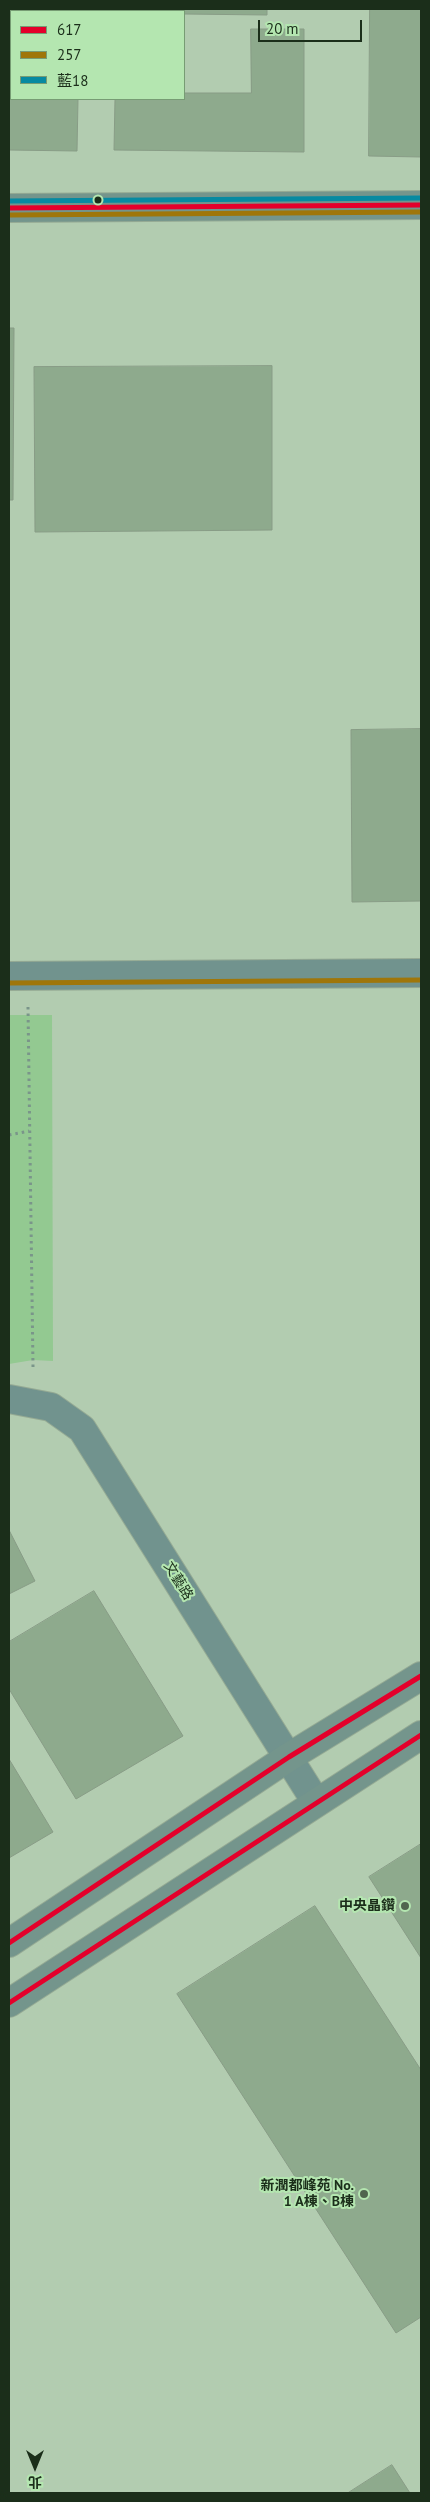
<!DOCTYPE html>
<html>
<head>
<meta charset="utf-8">
<style>
  body { margin:0 }
  #map { position:relative; width:430px; height:2502px; overflow:hidden; background:#b2ccb0; font-family:"PT Sans","Noto Sans TC",sans-serif }
  canvas { display:block }
  .frame { position:absolute; inset:0; border:10px solid #1b2e1a; pointer-events:none }
  .legend { position:absolute; left:10px; top:10px; width:175px; height:90px; box-sizing:border-box; background:#b4e6b0; border:1px solid #779c74; margin:0; padding:6px 9px; list-style:none; font-size:15px; color:#1b2e1a }
  .legend li { display:flex; align-items:center; gap:10px; height:25px }
  .legend b { width:25px; border:1px solid #779c74 }
  .north { position:absolute; left:10px; top:2442px; width:50px; height:50px; -webkit-text-stroke:4px #b4e6b0; paint-order:stroke; rotate:180deg; font-size:14px; font-weight:700; line-height:20px; text-align:center; color:#1b2e1a }
  .north::after { content:''; display:block; margin:auto; width:18px; height:22px; background:#1b2e1a; clip-path:polygon(50% 0,100% 100%,50% 72%,0 100%) }
  .scale { position:absolute; left:258px; top:20px; width:104px; height:22px; box-sizing:border-box; border:2px solid #1b2e1a; border-top:0; padding-left:6px; font-size:15px; line-height:18px; white-space:nowrap; color:#1b2e1a; -webkit-text-stroke:4px #b4e6b0; paint-order:stroke }
</style>
</head>
<body>
<div id="map">
<canvas width="430" height="2502"></canvas>
<div class="frame"></div>
<ul class="legend">
<li><b style="height:6px;background:#e4002b"></b>617</li>
<li><b style="height:6px;background:#9f760a"></b>257</li>
<li><b style="height:6px;background:#078aa1"></b>藍18</li>
</ul>
<div class="north">北</div>
<div class="scale">20 m</div>
</div>
<script>
const ctx = document.querySelector('canvas').getContext('2d');
ctx.lineJoin = 'round';
function paint(path, color) {
  ctx.fillStyle = color;
  ctx.fill(path, 'evenodd');
}
function strokePath(path, color, width, dash) {
  ctx.strokeStyle = color;
  ctx.lineWidth = width;
  ctx.lineCap = dash ? 'butt' : 'round';
  ctx.setLineDash(dash || []);
  ctx.stroke(path);
}
function label(font, color, halo, rows, align = 'center') {
  ctx.font = font + ' "PT Sans","Noto Sans TC",sans-serif';
  ctx.lineWidth = 4;
  ctx.setLineDash([]);
  ctx.textBaseline = 'middle';
  ctx.strokeStyle = halo;
  ctx.fillStyle = color;
  for (const [text, x, y, turn = 0] of rows) {
    ctx.save();
    ctx.translate(x, y);
    ctx.rotate((+turn || 0) * Math.PI / 180);
    ctx.textAlign = isNaN(turn) ? turn : align;
    if (halo) ctx.strokeText(text, 0, 0);
    ctx.fillText(text, 0, 0);
    ctx.restore();
  }
}
paint(new Path2D(`
  M9,1015H52L53,1361L33,1360L9,1364Z`), '#93c991');
const building = new Path2D(`
  M9,9H267V15L184,14V11H11L9,13Z
  M370,9H421V157L369,156Z
  M251,29H304V152L114,150L115,99H184V93H251Z
  M9,97L78,99L77,151L9,150Z
  M9,328H14L13,500H9Z
  M272,366V530L35,532L34,367Z
  M421,729V901L352,902L351,730Z
  M9,1530L35,1581L9,1594Z
  M94,1591L183,1736L76,1799L9,1689V1642Z
  M9,1759L53,1832L9,1858Z
  M421,1844V1958L369,1877Z
  M315,1906L421,2070V2317L396,2333L177,1994Z
  M392,2465L410,2493H348Z`);
paint(building, '#8eaa8d');
strokePath(building, '#889c86', 1);
const street = new Path2D(`
  M9,976L421,973
  M9,1399L51,1407L82,1429L316,1802`);
const secondary = new Path2D(`
  M9,208L421,205
  M9,1943L289,1757L421,1676
  M9,2003L421,1735`);
strokePath(street, '#95aa94', 30);
strokePath(secondary, '#95aa94', 30);
strokePath(new Path2D(`
  M28,1007L33,1367
  M9,1135L29,1131`), '#7a958a', 3, [2.5, 4]);
strokePath(street, '#71938e', 28);
strokePath(secondary, '#74958c', 28);
strokePath(new Path2D(`
  M9,208L421,205
  M9,1943L289,1757L421,1676
  M9,2003L421,1735`), '#e4002b', 5);
strokePath(new Path2D(`
  M9,215L421,212
  M9,983L421,980`), '#9f760a', 5);
strokePath(new Path2D(`
  M9,201L421,198`), '#078aa1', 5);
for (const [x, y, r, color] of [
  [98,200,4.5,"#1b2e1a"],
  [405,1906,5,"#50654e"],
  [364,2194,5,"#50654e"]
]) {
  const dot = new Path2D();
  dot.arc(x, y, r, 0, 2 * Math.PI);
  ctx.fillStyle = color;
  ctx.fill(dot);
  strokePath(dot, '#b4e6b0', 2);
}
label('14px', '#1b2e1a', '#b4e6b0', [
  ["文藝路",178,1581,58]
]);
label('bold 14px', '#1b2e1a', '#b4e6b0', [
  ["中央晶鑽",395,1906],
  ["新潤都峰苑 No.",354,2186],
  ["1 A棟、B棟",354,2202]
], 'right');
</script>
</body>
</html>
